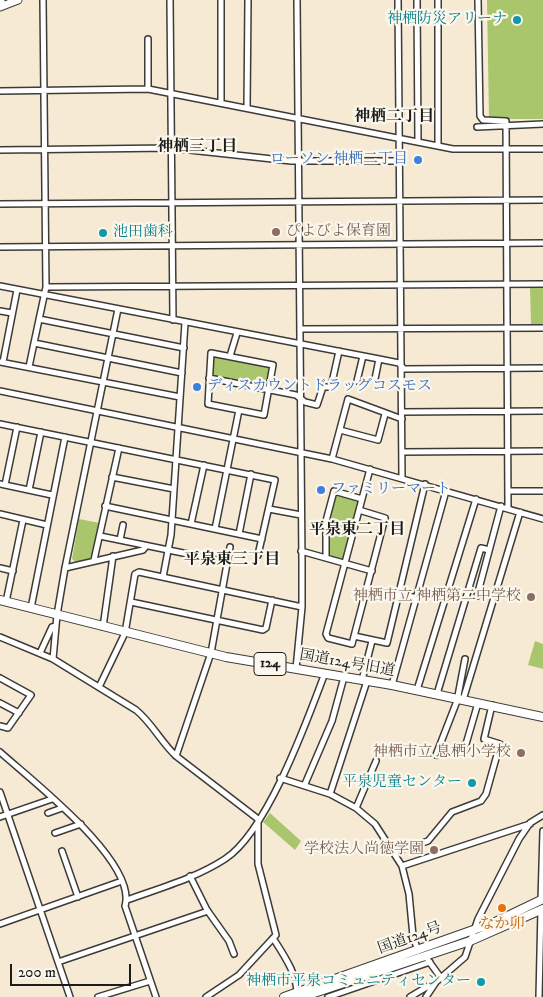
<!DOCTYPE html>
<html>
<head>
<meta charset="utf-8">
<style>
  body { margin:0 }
  #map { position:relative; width:543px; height:997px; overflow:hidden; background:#f6ead4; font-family:"IM FELL DW Pica",serif }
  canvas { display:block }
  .scale { position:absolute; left:10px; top:964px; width:121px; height:22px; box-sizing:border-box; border:2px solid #1c1c1c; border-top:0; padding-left:6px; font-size:15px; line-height:18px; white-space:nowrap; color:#1c1c1c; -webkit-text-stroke:4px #fbf7ec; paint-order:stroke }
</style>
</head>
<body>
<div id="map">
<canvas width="543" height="997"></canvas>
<div class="scale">200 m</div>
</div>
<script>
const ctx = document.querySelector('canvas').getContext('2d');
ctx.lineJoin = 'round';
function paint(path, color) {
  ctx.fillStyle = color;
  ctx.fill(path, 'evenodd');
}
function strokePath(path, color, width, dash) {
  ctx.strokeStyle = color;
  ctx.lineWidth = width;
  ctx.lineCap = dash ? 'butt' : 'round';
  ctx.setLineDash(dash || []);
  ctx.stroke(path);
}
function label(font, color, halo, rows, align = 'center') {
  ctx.font = font + ' "IM FELL DW Pica","Noto Serif JP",serif';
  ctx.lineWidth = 4.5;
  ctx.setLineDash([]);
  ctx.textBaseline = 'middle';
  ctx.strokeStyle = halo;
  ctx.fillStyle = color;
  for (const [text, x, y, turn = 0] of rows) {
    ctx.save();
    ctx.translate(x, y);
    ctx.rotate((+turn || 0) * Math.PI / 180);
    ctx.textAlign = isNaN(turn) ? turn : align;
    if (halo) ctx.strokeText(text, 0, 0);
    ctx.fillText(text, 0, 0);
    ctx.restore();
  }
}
paint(new Path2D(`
  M487,0H543V119H489Z
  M543,287V324H531L530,288Z
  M213,355L271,366L267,387L211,376Z
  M337,494L357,500L358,504L342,560L329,556L328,520Z
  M79,519L100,523L92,559L77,563L72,559Z
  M535,641L543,644V669L528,665Z
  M270,813L301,841L295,850L263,822Z`), '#aac66c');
const minor = new Path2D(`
  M43,0L46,287L34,343L182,373
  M170,0L173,320
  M398,0L402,477
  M417,0L418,142
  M438,0V146
  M478,0L480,116L483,120L506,121L508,508
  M148,39V89
  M0,91L148,89L453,149H543
  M221,103V0
  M247,108L248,0
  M477,127L543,124
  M0,150L171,148L291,161H400
  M0,204L543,200
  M0,247L543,243
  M0,286L379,359L399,363L404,369L543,368
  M46,287L543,284
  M0,311L12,313
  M39,319L184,348
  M300,329L543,328
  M211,353L273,365L264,415L208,404Z
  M230,356L237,333
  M0,362L180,397
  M3,362L17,290
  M29,367L34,343
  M209,378L296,395L305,402L317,405L323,387H331L339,351
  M375,379L379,359
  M357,381L363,356
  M0,391L332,459L543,519
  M402,412L543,411
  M0,424L275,480L258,555
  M340,430L378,440L385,414
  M402,452L543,451
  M332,459L348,399L402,419
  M112,477L174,489
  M0,484L52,495
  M5,485L17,427
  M29,490L41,432
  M509,491H543
  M105,506L262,539
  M269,509L301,515
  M359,510L385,518L352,644L328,638L326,634L370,469
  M0,514L47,525
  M191,524L204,465
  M215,529L239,410
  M239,534L251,474
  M100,536L227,562
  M120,540L123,525
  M301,551L372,571
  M326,558V521L334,491L362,499
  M94,560L119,448
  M0,568L13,571
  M65,568L143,550L146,546
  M163,577L171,535L185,323
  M399,594L417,598
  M477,596L501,506
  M6,602L23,520
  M131,602L263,630L266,628L272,600
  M31,608L65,437
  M103,627L113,556
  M354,636L387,643L425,484
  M0,637L53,659L136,710C152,723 161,742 176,756L258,819V864L276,935L239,975L206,997
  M40,653L52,627L56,626
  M53,659L57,615L65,568L118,309
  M296,669L302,607V563L297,0
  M0,678L31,695L8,728L0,726
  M362,680L372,641
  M392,685L446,491
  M99,687L125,633L135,574L139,572L302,607
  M417,690L476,499
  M437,694L481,548L489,550
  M463,700L520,512
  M0,703L19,713
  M466,744L478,703
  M0,752C31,780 138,862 125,906L156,997
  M436,755L457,701L465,659
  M176,756L211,653L230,547
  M280,778L330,794L356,808L375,824L402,866L409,894L413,936L418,951
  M305,784L332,721L344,677
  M0,792L70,997
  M330,794L367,681
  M356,808L376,761
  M48,813L62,808
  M0,817L52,799
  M55,833L81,824
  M62,851L78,897
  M393,852L428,841L452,812L481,801L486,794L500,744L484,739L492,705
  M402,866L530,824
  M190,876L207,910L229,941L234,954
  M127,900C160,888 196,878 225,859C267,832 307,721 325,673
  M541,900L543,831
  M0,924L122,881
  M273,938C285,957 298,975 297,997
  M428,960L441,978
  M58,962L208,911
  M98,997L150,981
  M328,997L430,962
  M410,997L430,985L433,986
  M426,997L436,982L465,957L478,919L519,839L530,823L543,815
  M539,997L541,909`);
const major = new Path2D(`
  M0,0H1
  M0,7L18,0`);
const highway = new Path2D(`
  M0,600L226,657L392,685L543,717
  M284,997L493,923L543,899
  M302,997L470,941L543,909`);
strokePath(minor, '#3d3b38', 8);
strokePath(major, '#3d3b38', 9);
strokePath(highway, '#3d3b38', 10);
strokePath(minor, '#fff', 5);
strokePath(major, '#fff', 7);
strokePath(highway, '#fff', 8);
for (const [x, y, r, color] of [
  [517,20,5,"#0f9aa8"],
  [418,160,5,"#3f7fe0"],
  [276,232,5,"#8d6e63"],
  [103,233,5,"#0f9aa8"],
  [197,387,5,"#3f7fe0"],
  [321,490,5,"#3f7fe0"],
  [531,597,5,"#8d6e63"],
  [521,753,5,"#8d6e63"],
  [472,783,5,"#0f9aa8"],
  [434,850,5,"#8d6e63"],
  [502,908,5,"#e8710a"],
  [481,982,5,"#0f9aa8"]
]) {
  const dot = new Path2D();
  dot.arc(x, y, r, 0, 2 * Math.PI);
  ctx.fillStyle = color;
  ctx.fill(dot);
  strokePath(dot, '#fbf7ec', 2);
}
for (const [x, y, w] of [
  [270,664,32]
]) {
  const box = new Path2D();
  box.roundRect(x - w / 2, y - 11.5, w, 23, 4);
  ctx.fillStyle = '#fbf7ec';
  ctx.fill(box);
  strokePath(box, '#1c1c1c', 1);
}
label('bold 14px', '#1c1c1c', null, [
  ["124",270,664]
]);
label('15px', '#0d838f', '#fbf7ec', [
  ["神栖防災アリーナ",507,20],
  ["池田歯科",113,233,"left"],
  ["平泉児童センター",462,783],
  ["神栖市平泉コミュニティセンター",471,982]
], 'right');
label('15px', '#366cbe', '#fbf7ec', [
  ["ローソン 神栖二丁目",408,160,"right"],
  ["ディスカウントドラッグコスモス",207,387],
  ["ファミリーマート",331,490]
], 'left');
label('15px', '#785e54', '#fbf7ec', [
  ["ぴよびよ保育園",286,232,"left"],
  ["神栖市立 神栖第二中学校",521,597],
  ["神栖市立 息栖小学校",511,753],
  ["学校法人尚徳学園",424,850]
], 'right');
label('15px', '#1c1c1c', '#fbf7ec', [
  ["国道124号旧道",347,664,10],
  ["国道124号",410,939,-20]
]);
label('15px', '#c56008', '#fbf7ec', [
  ["なか卯",502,925]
]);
label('bold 16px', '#1c1c1c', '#fbf7ec', [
  ["神栖二丁目",394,118],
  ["神栖三丁目",197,148],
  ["平泉東二丁目",357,531],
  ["平泉東三丁目",232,561]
]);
</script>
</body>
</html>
